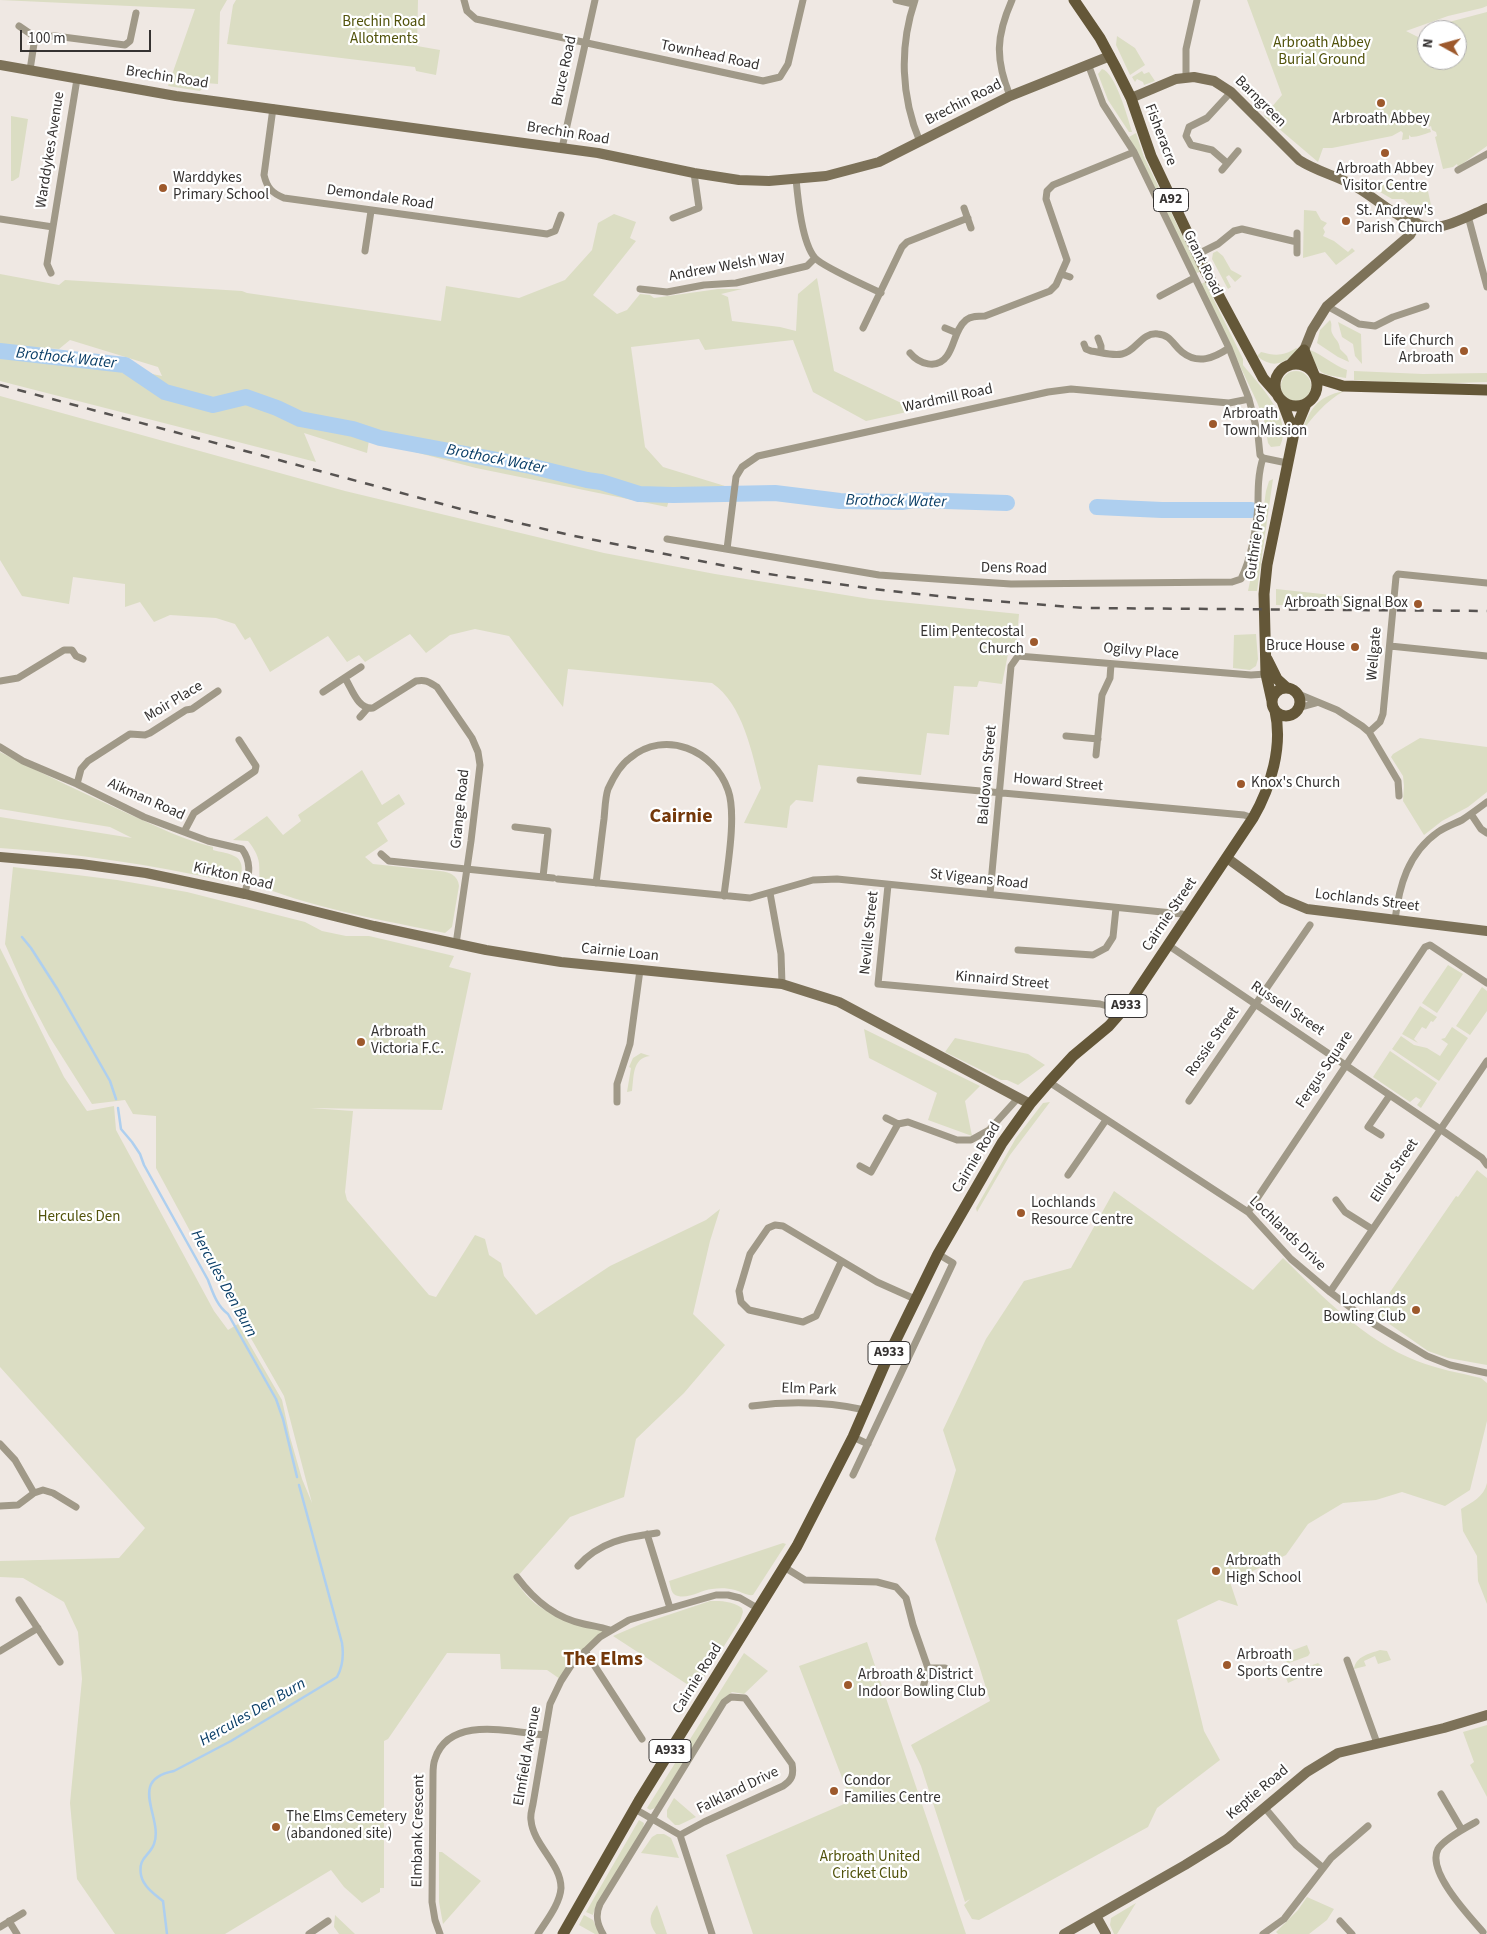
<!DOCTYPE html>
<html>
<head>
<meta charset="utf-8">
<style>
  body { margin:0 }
  #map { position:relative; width:1487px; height:1934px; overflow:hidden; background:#efe8e3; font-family:"Source Sans 3",sans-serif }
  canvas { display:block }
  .north { position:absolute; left:1417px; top:20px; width:50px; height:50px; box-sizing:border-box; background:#fff; border:1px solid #aeadad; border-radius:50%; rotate:277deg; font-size:14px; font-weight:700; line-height:20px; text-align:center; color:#353231 }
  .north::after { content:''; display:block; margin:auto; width:18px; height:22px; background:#9d592c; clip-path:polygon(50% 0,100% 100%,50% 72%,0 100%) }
  .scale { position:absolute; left:20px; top:30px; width:131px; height:22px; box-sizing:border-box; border:2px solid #353231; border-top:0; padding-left:6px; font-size:15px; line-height:18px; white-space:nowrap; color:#353231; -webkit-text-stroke:4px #fff; paint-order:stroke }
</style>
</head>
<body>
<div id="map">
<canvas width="1487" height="1934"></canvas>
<div class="north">N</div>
<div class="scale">100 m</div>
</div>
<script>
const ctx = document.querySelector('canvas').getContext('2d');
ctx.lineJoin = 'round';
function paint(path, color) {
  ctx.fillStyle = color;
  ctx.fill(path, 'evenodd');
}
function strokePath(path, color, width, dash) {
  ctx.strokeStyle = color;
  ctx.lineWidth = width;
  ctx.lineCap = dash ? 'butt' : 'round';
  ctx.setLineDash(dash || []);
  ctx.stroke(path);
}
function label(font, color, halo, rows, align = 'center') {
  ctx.font = font + ' "Source Sans 3",sans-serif';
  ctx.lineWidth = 4.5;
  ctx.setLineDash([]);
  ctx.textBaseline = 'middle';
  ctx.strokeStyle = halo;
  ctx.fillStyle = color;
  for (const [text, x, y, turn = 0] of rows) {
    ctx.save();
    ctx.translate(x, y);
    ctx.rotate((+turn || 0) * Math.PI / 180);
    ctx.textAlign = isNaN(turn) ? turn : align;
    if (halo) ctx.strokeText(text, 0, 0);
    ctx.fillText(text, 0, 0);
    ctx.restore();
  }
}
paint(new Path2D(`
  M0,0H227L220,12L218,84L206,83L200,91L168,86L195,9Z
  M236,0H418L417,46L440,50L436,75L416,71L415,67L227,44L233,5Z
  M1247,0H1487V6L1482,8L1448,16L1406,31L1418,37L1427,32V60H1457V30H1429L1449,22L1487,12V146L1458,167L1457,164L1453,167L1443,169L1435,137L1437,136L1436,132L1432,130L1431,126L1429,127L1427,120H1425L1427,129H1430L1431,132C1424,134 1418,137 1411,137L1409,135V139L1402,140L1403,133L1401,131L1392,136L1332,148H1323L1318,162L1264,116L1282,95Z
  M1117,36L1135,48L1145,65L1130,75L1116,45Z
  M1102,69C1115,72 1128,118 1132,132H1129L1108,100L1098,74Z
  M1142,71L1144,74L1149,72L1155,81L1144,85L1143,82L1137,79L1135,82L1132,77Z
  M11,116L28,119L19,177L13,181H11Z
  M1136,133L1144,157L1200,272L1196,273L1129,137Z
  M1426,182L1431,205L1429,212L1426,213L1413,208L1403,199H1392L1370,186L1373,183Z
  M1304,210L1316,211L1321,220L1327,223L1323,228L1325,232L1323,236L1334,241L1348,252L1352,248L1355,251L1336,265L1325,252L1303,258Z
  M614,214L636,222L630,238L636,241L593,295L617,314L627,310L640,294L650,295L654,298L718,289H742L721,294L728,297L732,321L780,327L796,331L798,294L817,278L834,371L916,410L866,421L813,392L793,340L705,350L699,339L631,347L645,447L663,467L725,486L724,501L669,500L667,507L476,468L369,440L367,453L304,433L316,462L0,381V355H3L123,368L162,376L158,367L70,340L59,349L0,345V274L59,285L65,280L242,291L247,293L441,321L446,286L519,298L565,280L592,250L598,223Z
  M1217,251L1223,256L1231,270L1242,276L1235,282L1229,275L1226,277L1231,287L1228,289L1212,259L1213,253Z
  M1205,282L1243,359V365C1259,385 1294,419 1280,446L1271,447L1268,443L1264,420L1257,402L1201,284Z
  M1330,320C1333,325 1330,328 1332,333C1335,340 1339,340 1340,349L1347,356L1349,362L1338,357L1317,343L1320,330Z
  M1338,322L1361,334L1362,364L1355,356L1353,344L1342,337Z
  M1296,348L1298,349C1286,363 1274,370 1257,356L1261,352C1275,356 1284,356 1296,348Z
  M1310,350C1323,355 1333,365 1347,370L1346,378C1319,374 1319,375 1310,350Z
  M1281 386a15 15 0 1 1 30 0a15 15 0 1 1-30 0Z
  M1354,371L1423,374L1487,373V382L1423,384L1354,380Z
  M1344,391C1326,401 1311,418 1300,435C1310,410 1315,397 1344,391Z
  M0,396L345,491L604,553L715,574L870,599L1019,614L1016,649L1008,654L1002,684L979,681L977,687L954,686L949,735L927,733L921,775L818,765L813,802L796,800L790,806L787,828L744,823L761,788C752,753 743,704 712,683L568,669L563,707L509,636L475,629L450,635L426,653L410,634L365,662L359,655L347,662L328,636L270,672L250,637L245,640L235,624L216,618L170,615L154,622L140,602L125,607V584L73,577L69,604L22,596L0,560Z
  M1273,479L1257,591H1248L1260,533L1266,491L1269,481Z
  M1276,589L1387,601L1386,607L1276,605Z
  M1256,634L1258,659L1256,666L1250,670L1233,668L1234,635Z
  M1420,738L1487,747V792L1468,807L1442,821L1424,835L1403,801L1404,786L1403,776L1391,757L1393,754Z
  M0,752C43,774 87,795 131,815C158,827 184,840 213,847V850C220,852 230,853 236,857C244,862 244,877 234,881C233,881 227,881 226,881C151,865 76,853 0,848V817L132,838L110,827L0,809Z
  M362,770L382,805L399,794L405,804L377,823L388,841L365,857L373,864L440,871C449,872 458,875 459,886L452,927L445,933C386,921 318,909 262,887C258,879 260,873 259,863C258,855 253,847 248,841L233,840L267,816L283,835L301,821L298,815Z
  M13,867L117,880L187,892L305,922L322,931L346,936H369L454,956L449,967L471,973L442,1110L310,1108L353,1111L345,1192L347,1200L429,1295L436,1297L475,1235L485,1239L489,1255L501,1263L504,1276L536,1315L610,1266L706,1220L720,1209L710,1241L693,1314L725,1345L684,1393L636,1439L624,1497L570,1517L517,1577C517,1584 519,1586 523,1591C543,1617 576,1623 606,1631L560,1679L547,1670L501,1669L500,1654L447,1653L388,1739L384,1741V1888H380V1892L362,1903L344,1887L331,1870L225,1934H115L77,1879L70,1803L82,1679L78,1632L64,1602L23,1578L0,1577V1561L119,1558L145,1528L0,1367V948L64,1077L87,1111L114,1106L116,1130L214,1311L228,1330L238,1324L282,1400L290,1437L302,1479L312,1503L284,1396L197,1244L156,1168V1116L133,1114L125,1100L92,1104L49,1036L28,996L5,944Z
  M1448,965L1463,974L1437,1013L1422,1003Z
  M1482,987L1487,991V1011L1470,1035L1456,1026Z
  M1420,1006L1437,1017L1433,1022L1431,1021L1426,1029L1422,1027L1414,1039L1418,1043L1402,1034Z
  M1452,1027L1468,1038L1439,1081L1392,1049L1401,1036L1414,1045L1427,1048L1440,1056L1448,1044L1441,1039L1445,1038Z
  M864,1029L980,1086L965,1101L972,1136L928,1120L937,1093L869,1058Z
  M955,1038L1028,1054L1045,1065L1018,1085L1007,1080H1001L945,1052Z
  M1390,1051L1437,1083L1421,1108L1417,1105L1421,1100L1416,1097L1410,1102L1373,1077Z
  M641,1053L650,1056C632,1058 634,1077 632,1091L627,1092L631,1068L629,1067L633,1058Z
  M1050,1102L1010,1155L977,1212L976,1208L1016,1138L1043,1103Z
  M1477,1170L1487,1178V1365L1448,1358L1428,1351L1375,1314L1456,1196L1458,1197Z
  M1114,1191L1253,1290L1283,1258C1323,1297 1364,1340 1417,1361C1437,1369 1460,1373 1481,1378L1487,1383V1421L1470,1490L1445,1506L1402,1492L1376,1500L1343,1503L1308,1524L1286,1555L1230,1582L1238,1606L1219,1600L1177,1620L1204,1731L1220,1760L1157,1808L1148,1827L979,1920L972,1919L964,1905L970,1899L965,1902L921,1766L911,1745L990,1701L978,1662L935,1539L956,1470L943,1430L986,1339L1024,1281L1071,1268Z
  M1487,1483V1604L1478,1581L1477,1556L1463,1531L1461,1509C1472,1502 1484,1497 1487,1483Z
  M783,1543L786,1544L753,1595C747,1596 742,1592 735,1590C727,1588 720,1588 712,1589C701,1590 689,1599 678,1596C671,1595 671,1587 669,1581Z
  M710,1601C722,1601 732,1601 742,1608L743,1612L740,1621L696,1690L613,1636L641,1624Z
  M867,1642L966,1934H753L726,1855L851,1801L799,1666Z
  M1307,1645L1310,1653L1308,1656L1289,1663L1278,1658L1277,1656Z
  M1380,1650L1387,1651L1391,1660L1378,1664L1375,1656L1364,1661L1366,1666L1354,1669C1356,1656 1369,1654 1380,1650Z
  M744,1653L768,1671L744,1694L732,1692L722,1700L655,1808L650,1810L647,1808Z
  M1318,1663L1322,1667L1288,1683L1285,1675Z
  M1267,1666L1275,1667L1283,1673L1268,1680L1263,1667Z
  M1487,1725V1797L1470,1765L1474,1762L1463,1732Z
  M674,1798L696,1817L679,1825H675L667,1817V1810Z
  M639,1820L644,1823L643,1829L595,1908L593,1915L586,1912Z
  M657,1834H664L671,1838L679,1858L641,1853L652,1837Z
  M439,1852H442L481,1881L443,1924L439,1902Z
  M1307,1897L1334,1909L1327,1920L1309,1934H1278L1276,1932L1298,1910Z
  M1136,1903L1117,1934H1114L1110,1925L1111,1918Z
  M657,1905L667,1934H656C648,1922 649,1916 657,1905Z
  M335,1915L355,1934H339L334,1927Z
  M584,1915L593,1920L600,1934H595L579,1925Z`), '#dbddc3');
strokePath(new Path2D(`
  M22,937L31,948L58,990L110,1081L116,1099
  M118,1108L121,1129L132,1142L140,1154L144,1165L208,1280C213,1293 217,1306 228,1314L276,1399L283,1419L297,1477
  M167,1934L163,1901C154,1894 143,1886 141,1875C138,1857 149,1857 154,1844C164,1818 126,1780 174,1771L231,1741L337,1677C343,1666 344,1656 342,1643L299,1485`), '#aecfef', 2.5);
strokePath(new Path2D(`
  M0,351L125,365L165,392L213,405L246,397L277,408L300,419L353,429L380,438L530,466L587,480L601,482L639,494L673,495L775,493L840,501L903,502L914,500L1007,503
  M1097,507L1162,510H1251`), '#aecfef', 16);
strokePath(new Path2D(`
  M464,0L467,11L476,19L763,81L780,77L788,64L803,0
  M896,0L913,4
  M915,0C899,47 901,97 920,142
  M19,26L35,37L55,36L125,45L130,41L136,13
  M1088,64L1103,104L1134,152L1229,348L1249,399L1258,435L1260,455L1263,458L1287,463
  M30,70L35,37
  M1186,78V49L1197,0
  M1010,96C995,59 996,36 1012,0
  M273,108L264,175C267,188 272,193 284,198L547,234L555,231L561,215
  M562,148L595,0
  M1227,163L1212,150L1191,145L1186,136L1189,127L1207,118L1231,92
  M1222,170L1238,151
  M1458,170L1487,154
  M796,179C798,200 802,243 815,258C823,267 867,286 881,293
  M964,208L971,228
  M1468,216L1487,287
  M673,218L699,208L694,173
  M0,219L53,227
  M365,251L371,211
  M1297,253V233
  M1198,254L1218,244L1234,231L1242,229L1297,242
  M51,273L47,264L77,79
  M1061,274L1070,277
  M640,289L667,292L704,285L736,283L807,266L815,258
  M1160,296L1194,278
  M1327,306L1359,324L1375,326L1393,317L1426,306
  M863,328L902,247L907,242L968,218
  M945,328L957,333
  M1098,338L1101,346V352
  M1084,344L1086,349L1091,351C1100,352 1112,356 1122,354C1137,351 1141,332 1158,334C1171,335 1173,345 1182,352C1198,365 1214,358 1229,348
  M910,353C919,364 937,370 947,356C955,345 955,329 966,320C971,316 978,316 985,316L1050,291L1056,285L1067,260L1046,199L1047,191L1053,185L1134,152
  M667,539L879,575L950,580L1011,584L1232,582L1241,579C1252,556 1256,530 1258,506C1258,490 1258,473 1263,458
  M727,549L736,477L742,467L758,456L1048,392L1071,389L1229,403L1249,399
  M1390,646L1487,656
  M345,678C352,689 358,710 373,708L416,681C426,679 429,682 437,687L472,738L478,752L480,765L471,841L456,944
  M0,681L18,678L64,650H72L76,656L83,659
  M323,692L361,667
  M1296,693L1337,710L1362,726L1369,732L1398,781L1399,796
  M1298,708L1316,703
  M360,717L367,709
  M1369,732L1380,722L1383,714L1396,577L1398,574L1487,583
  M1066,736L1098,739
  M0,747L23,761L77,784L144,817L208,841L242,849C253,864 248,877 245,894
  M1096,755L1102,695L1110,678L1111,664
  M860,780L1244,815L1253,818
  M77,784L81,769L88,761L130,734L145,735L150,733L186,710L192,709L218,691
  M1471,814L1481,829L1487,833
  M515,827L548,831L543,877
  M184,832L194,813L255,771L256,766L239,740
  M381,854L389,861L553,878
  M558,879L750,898L813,880L837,879L1182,914L1187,916
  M596,883C599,862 601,841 604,819C605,810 605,798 608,789C613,778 620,765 630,758C665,729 714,750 728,790C737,815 727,869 724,896
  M888,885L878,984L1100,1004L1107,1006L1119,1015
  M770,893L781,954L782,984
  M990,894L1011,666L1018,656L1251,675L1266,674
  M1395,920C1399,886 1408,853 1438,832C1445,827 1454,824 1462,820C1471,814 1479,808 1487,802
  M1168,945L1440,1129L1482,1158L1487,1165
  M1018,950L1093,955L1106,948L1113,937L1116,908
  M1049,1082L1248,1212L1291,1259L1330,1292L1367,1320L1427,1356L1450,1365L1487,1373
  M1189,1101L1310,925
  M617,1102V1084L630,1044L640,970
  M886,1118L898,1124
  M1381,1135L1368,1127L1390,1095
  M860,1166L871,1172L898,1124L908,1122L957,1140H971L989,1130L1019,1097
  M1068,1175L1106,1120
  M1336,1200L1345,1212L1372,1229
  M1248,1212L1425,947L1430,945L1487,983
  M841,1262L816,1316L803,1322L749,1310L741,1302L739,1291L750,1254L768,1228L775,1225L783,1226L877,1282L915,1299
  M1330,1292L1487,1061
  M752,1406C789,1401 829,1402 865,1410
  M853,1437L868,1444
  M0,1444L15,1460L34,1493
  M853,1475L953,1263L938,1254
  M0,1506L18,1505L34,1493L43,1490L53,1493L76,1507
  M647,1534L670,1608
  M578,1566C599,1542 626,1537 657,1533
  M784,1567L805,1580L877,1582L896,1587L906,1598L913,1625L928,1668
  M517,1577C534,1600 555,1618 584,1624C593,1626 601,1627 610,1630
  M19,1600L60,1662
  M0,1651L38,1628
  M585,1651L642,1739
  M1347,1660L1377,1743
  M923,1688L928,1668H945
  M1441,1794L1462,1830
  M1265,1808L1296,1845L1322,1867
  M635,1809L680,1835
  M1476,1822C1465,1828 1444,1839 1438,1849C1426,1871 1469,1916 1483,1932
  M680,1835L712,1934
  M9,1921L17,1934
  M1340,1921L1352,1934
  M0,1927L23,1913
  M309,1934L328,1921
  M440,1934L435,1920L432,1902L433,1775C433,1770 433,1764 435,1759C449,1715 510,1732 544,1735
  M538,1934C546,1921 560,1904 561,1888C561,1863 533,1845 531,1820C530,1815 532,1809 533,1804L550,1704L561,1681L572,1664L600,1637L629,1620L716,1595H728L740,1598L759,1609
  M603,1934C597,1924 595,1915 600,1904L724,1702L731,1697L745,1698L792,1764C794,1775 792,1780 783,1786L704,1822L680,1835
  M1263,1934L1284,1919L1331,1858L1368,1826`), '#a09988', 7);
strokePath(new Path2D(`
  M0,65L176,96L598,153L694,173L739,180L769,181L826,176L879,162L1010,96L1110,56
  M1131,98L1176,79L1194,77L1214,81L1231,92L1299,160C1316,171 1334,175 1351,184C1377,197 1405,229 1437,227C1451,226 1473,214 1487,208
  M1304,350L1312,330L1327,306L1410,235L1417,223
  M0,857L81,864L146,873L245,894L374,926L486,950L561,962L782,984L839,1002L1030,1104
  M1227,858L1283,899L1307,909L1487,931
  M1096,1916L1106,1934
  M1064,1934L1185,1865L1227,1839L1307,1772L1338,1753L1444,1728L1487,1715`), '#7d7259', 10);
strokePath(new Path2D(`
  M1074,0L1100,38L1115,66L1131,98L1151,156L1205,270L1263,378L1277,394
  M1275 385a21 21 0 1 1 42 0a21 21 0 1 1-42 0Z
  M1290,365L1304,350L1313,372
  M1317,378L1343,386L1487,390
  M1282,401L1294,433
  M1267,659L1277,679L1287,688
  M1272 702a14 14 0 1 1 28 0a14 14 0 1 1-28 0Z
  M1272,701L1266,674L1264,594L1267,565L1294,433L1306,404
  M563,1934L639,1801L797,1546L853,1437L890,1352L938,1254L1002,1143L1030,1104L1049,1082L1073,1056L1109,1026L1130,1002L1253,818C1271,787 1283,746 1275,711`), '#645738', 11);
strokePath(new Path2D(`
  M0,385L472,512L574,536L761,573L873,589L956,598L1084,608L1487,611`), '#575351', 2.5, [9, 9]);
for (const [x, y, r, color] of [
  [1381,103,5,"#9d592c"],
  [1385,153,5,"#9d592c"],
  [163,188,5,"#9d592c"],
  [1346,221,5,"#9d592c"],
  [1464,351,5,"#9d592c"],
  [1213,424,5,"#9d592c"],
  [1418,604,5,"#9d592c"],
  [1034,642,5,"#9d592c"],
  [1355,647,5,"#9d592c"],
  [1241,784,5,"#9d592c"],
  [361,1042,5,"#9d592c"],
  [1021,1213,5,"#9d592c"],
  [1416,1310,5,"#9d592c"],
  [1216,1571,5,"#9d592c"],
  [1227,1665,5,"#9d592c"],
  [848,1685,5,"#9d592c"],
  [834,1791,5,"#9d592c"],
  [276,1827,5,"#9d592c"]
]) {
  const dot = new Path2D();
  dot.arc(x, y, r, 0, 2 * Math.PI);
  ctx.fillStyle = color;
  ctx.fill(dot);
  strokePath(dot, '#fff', 2);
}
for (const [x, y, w] of [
  [1171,200,35],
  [1126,1006,42],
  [889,1353,42],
  [670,1751,42]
]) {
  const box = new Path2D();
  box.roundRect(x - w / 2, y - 11.5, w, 23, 4);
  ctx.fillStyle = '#fff';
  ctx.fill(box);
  strokePath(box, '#353231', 1);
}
label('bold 14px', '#353231', null, [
  ["A92",1171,200],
  ["A933",1126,1006],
  ["A933",889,1353],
  ["A933",670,1751]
]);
label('15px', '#51520b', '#fff', [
  ["Brechin Road",384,23],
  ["Allotments",384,40],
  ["Arbroath Abbey",1322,44],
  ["Burial Ground",1322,61],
  ["Hercules Den",79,1218],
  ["Arbroath United",870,1858],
  ["Cricket Club",870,1875]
]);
label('15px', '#353231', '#fff', [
  ["Townhead Road",710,56,12],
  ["Bruce Road",565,71,-78],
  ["Brechin Road",167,78,9],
  ["Barngreen",1260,102,45],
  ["Brechin Road",964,103,-27],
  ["Brechin Road",568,134,9],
  ["Fisheracre",1160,135,69],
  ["Warddykes Avenue",51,150,-81],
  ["Demondale Road",380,198,8],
  ["Grant Road",1202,263,64],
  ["Andrew Welsh Way",727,267,-10],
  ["Wardmill Road",948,399,-12],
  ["Guthrie Port",1257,542,-81],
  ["Dens Road",1014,569,1],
  ["Ogilvy Place",1141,652,5],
  ["Wellgate",1375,654,-85],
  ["Moir Place",174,702,-31],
  ["Baldovan Street",988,775,-85],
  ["Howard Street",1058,783,5],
  ["Aikman Road",146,800,24],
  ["Grange Road",461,809,-84],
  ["Kirkton Road",233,877,13],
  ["St Vigeans Road",979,880,6],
  ["Lochlands Street",1367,901,7],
  ["Cairnie Street",1170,915,-56],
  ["Neville Street",870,933,-84],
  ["Cairnie Loan",620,953,6],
  ["Kinnaird Street",1002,981,5],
  ["Russell Street",1287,1009,34],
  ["Rossie Street",1213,1042,-55],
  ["Fergus Square",1325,1070,-56],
  ["Cairnie Road",977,1158,-59],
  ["Elliot Street",1395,1171,-56],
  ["Lochlands Drive",1287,1234,44],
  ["Elm Park",809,1390,2],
  ["Cairnie Road",698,1679,-58],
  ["Elmfield Avenue",528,1756,-80],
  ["Falkland Drive",738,1791,-26],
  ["Keptie Road",1258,1793,-40],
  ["Elmbank Crescent",419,1831,-89]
]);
label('15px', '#353231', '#fff', [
  ["Arbroath Abbey",1381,120,"center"],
  ["Arbroath Abbey",1385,170,"center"],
  ["Visitor Centre",1385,187,"center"],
  ["Warddykes",173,179],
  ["Primary School",173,196],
  ["St. Andrew's",1356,212],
  ["Parish Church",1356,229],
  ["Life Church",1454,342,"right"],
  ["Arbroath",1454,359,"right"],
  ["Arbroath",1223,415],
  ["Town Mission",1223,432],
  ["Arbroath Signal Box",1408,604,"right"],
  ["Elim Pentecostal",1024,633,"right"],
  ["Church",1024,650,"right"],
  ["Bruce House",1345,647,"right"],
  ["Knox's Church",1251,784],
  ["Arbroath",371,1033],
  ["Victoria F.C.",371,1050],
  ["Lochlands",1031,1204],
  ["Resource Centre",1031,1221],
  ["Lochlands",1406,1301,"right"],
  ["Bowling Club",1406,1318,"right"],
  ["Arbroath",1226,1562],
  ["High School",1226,1579],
  ["Arbroath",1237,1656],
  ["Sports Centre",1237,1673],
  ["Arbroath & District",858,1676],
  ["Indoor Bowling Club",858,1693],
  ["Condor",844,1782],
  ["Families Centre",844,1799],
  ["The Elms Cemetery",286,1818],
  ["(abandoned site)",286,1835]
], 'left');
label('italic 16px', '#0a3e67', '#fff', [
  ["Brothock Water",66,359,6],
  ["Brothock Water",496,460,11],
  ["Brothock Water",896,502,1],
  ["Hercules Den Burn",223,1284,61],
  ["Hercules Den Burn",253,1713,-30]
]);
label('bold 20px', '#74380a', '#fff', [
  ["Cairnie",681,818],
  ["The Elms",603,1661]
]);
</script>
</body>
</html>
